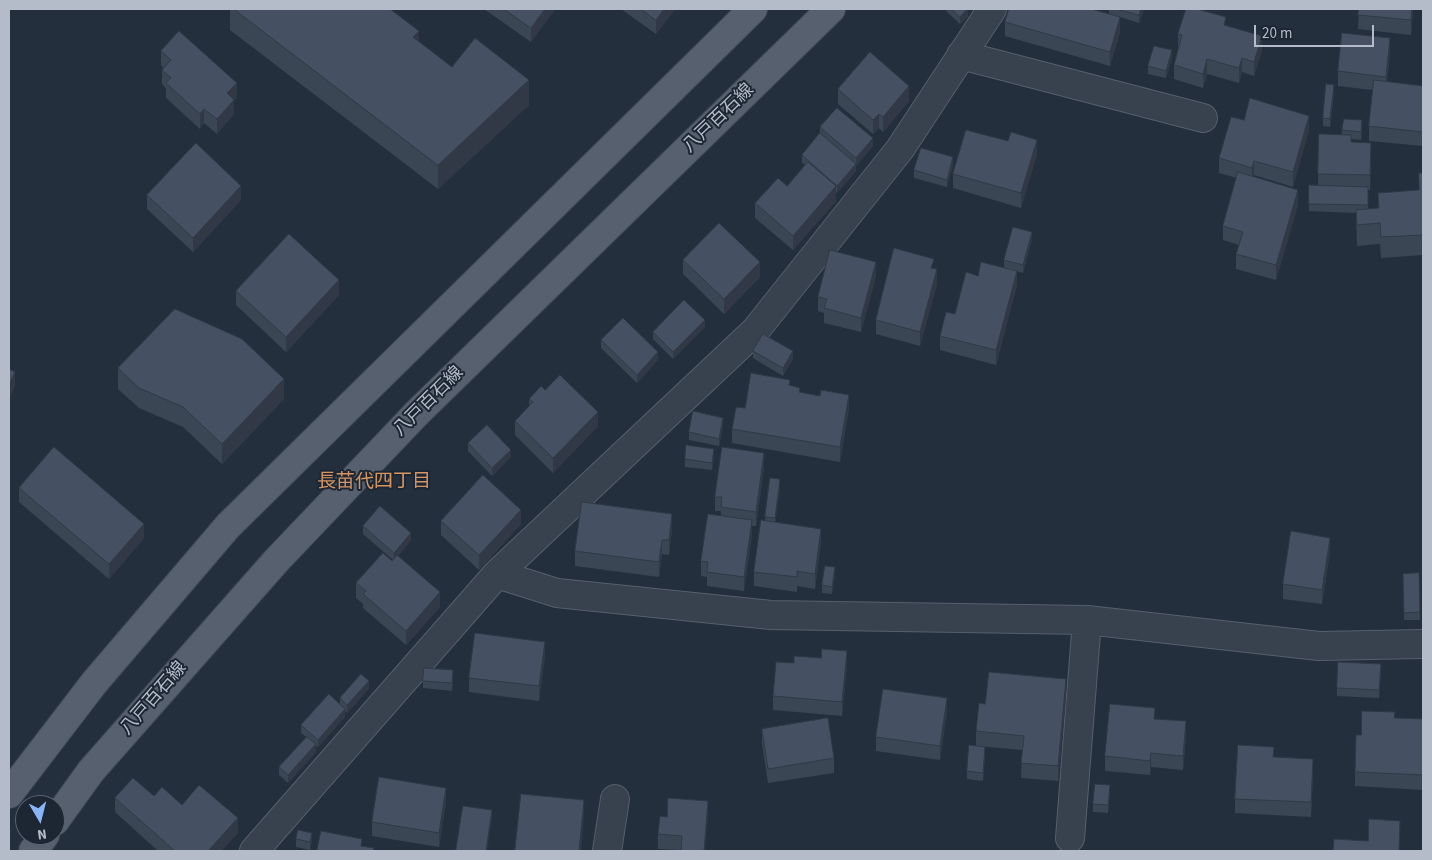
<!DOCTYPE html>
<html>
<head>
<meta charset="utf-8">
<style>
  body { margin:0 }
  #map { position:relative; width:1432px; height:860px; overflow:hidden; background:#242f3e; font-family:"Source Sans 3",sans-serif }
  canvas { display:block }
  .frame { position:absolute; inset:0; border:10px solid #b4bcc9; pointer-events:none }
  .north { position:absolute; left:15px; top:795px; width:50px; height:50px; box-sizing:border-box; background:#1d2633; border:1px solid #59626f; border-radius:50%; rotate:172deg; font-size:14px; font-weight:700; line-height:20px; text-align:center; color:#b4bcc9 }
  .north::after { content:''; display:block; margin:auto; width:18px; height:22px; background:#8ab4f8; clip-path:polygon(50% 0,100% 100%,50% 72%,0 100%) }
  .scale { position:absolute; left:1254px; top:25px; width:120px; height:22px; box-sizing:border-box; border:2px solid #b4bcc9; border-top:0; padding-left:6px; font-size:15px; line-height:18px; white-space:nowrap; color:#b4bcc9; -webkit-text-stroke:4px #1d2633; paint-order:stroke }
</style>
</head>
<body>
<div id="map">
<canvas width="1432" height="860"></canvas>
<div class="frame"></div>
<div class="north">N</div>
<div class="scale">20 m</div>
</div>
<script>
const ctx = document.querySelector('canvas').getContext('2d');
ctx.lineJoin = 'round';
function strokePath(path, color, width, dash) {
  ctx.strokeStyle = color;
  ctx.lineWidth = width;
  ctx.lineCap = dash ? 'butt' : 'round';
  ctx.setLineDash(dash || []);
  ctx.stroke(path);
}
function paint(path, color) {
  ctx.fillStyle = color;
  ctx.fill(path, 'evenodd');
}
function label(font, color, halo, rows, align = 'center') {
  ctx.font = font + ' "Source Sans 3","Noto Sans JP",sans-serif';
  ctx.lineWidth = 4;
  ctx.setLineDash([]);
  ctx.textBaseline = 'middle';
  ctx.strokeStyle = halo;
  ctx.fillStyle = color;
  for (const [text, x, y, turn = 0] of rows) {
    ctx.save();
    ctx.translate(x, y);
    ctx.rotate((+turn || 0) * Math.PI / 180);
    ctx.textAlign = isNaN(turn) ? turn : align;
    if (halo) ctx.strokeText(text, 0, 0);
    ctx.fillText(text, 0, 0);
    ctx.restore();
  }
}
const minor = new Path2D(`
  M961,55L1203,118
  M497,574L557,593L771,615L1087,620L1319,646L1423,644
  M1070,838L1087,620
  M254,851L497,574L755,331L900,149L992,9
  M607,851L615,799`);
const primary = new Path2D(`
  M9,794L94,683L228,526L753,9
  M55,821L91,771L276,561L417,413L831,9
  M33,851L45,835`);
strokePath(minor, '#565f6c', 30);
strokePath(primary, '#414a57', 30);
strokePath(minor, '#38414e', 28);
strokePath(primary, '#56606e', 28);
paint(new Path2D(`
  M230,9H390L419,42L452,67L529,105L438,189L230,30Z
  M484,9H555L531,42Z
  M621,9H675L656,34Z
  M944,9H968V16L960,24Z
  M1109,9H1144L1139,23L1120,17V32L1110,66L1005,36V22L1109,14Z
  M1359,9H1413L1411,35L1358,29Z
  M1226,25L1262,50L1254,76L1242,72L1239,83L1207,74L1203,88L1174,79V65L1178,49V34Z
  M161,51L237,98L234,100V114L217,134L204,123L200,129L166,98V88L162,84V70L163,68L161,65Z
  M1390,52L1387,82L1423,86V146L1369,141V126L1373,90L1338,86V71Z
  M1172,58L1166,78L1148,74V66Z
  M838,89L909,101L883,132L879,128L873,134L838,104Z
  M1334,92L1330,127L1323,126V118Z
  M820,127L873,146L856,166V171L837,193L836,192V201L793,250L755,218V203L787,186L805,165L802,163V155L820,133Z
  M1362,128L1361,140L1351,139V142L1371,157L1370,190H1368V209L1378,208V193L1419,190V173H1423V255L1381,258L1380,244L1357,246L1356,213L1309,211V185L1318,186L1319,134L1342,135V130Z
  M1309,130L1293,187L1254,175L1253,177L1298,205L1276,280L1236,269V254L1239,245L1223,240V226L1237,178L1219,173V158Z
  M1037,154L1021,208L953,188V174Z
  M953,165L947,187L914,178V170Z
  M147,195L241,200L193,252L147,209Z
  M1032,239L1023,273L1017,271V285L996,365L940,350V336L955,314L978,276L1004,268V260Z
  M683,260L760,277L724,314L683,274Z
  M934,269L937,284L920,346L876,334V320Z
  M876,276L861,332L824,323V313L818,311V297Z
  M236,291L339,295L286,352L236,305Z
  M705,327L673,359L653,339V332Z
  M601,340L658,360L637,383L601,348Z
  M753,351L793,359L783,376L753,358Z
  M118,368L284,399L222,464L183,427L139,408L118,389Z
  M790,385L800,393L849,409L840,462L732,443V429L745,408Z
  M545,390L598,426L553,473L515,435V421L529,406V399Z
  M723,426L719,446L689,440V432Z
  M468,443L511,457L492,476L468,451Z
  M714,457L712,470L685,467V459Z
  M764,467L756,526H752V534L744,591L707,586V577L701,576V561L721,515V511H715V497Z
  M780,487L775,522L821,543L815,589L797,586V592L754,586V572L765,521V517Z
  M19,488L144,538L109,579L19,502Z
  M441,521L521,524L479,570L441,535Z
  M363,526L411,540L398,556L440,607L406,645L363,608V604L356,598V583L393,560L363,534Z
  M672,529L669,555L662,554L659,577L575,566V551Z
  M1330,552L1322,604L1283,599V584Z
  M1419,573L1420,620H1404L1403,574Z
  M835,575L832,594L822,593V585Z
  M545,656L539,701L469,692V678Z
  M794,663L847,665L842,716L773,710V696Z
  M1381,672L1379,698L1337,696V688Z
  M453,678L452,691L423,688V681Z
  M369,688L347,713L345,711V717L318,747L316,746V752L288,783L279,775V767L306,737L301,733V725L340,704V698Z
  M1066,694L1058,781L1021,778L1022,750L976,746V731L985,704Z
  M947,712L940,760L876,751V737Z
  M1395,718L1423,719V790L1355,786V772L1361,735Z
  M1155,719L1186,736L1183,770L1151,767L1150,775L1105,771V756Z
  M762,729L834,758V773L768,783L762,744Z
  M985,755L983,781L967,779V771Z
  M1313,773L1311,817L1235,813V799Z
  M1110,792L1108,813L1093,812V804Z
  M154,796L182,805L238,833L221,851H158L115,812V798Z
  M446,802L439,847L372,836V822Z
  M708,815L681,850L658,849V834L667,817Z
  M296,839L312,841L310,850L296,847Z`), '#3b4654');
paint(new Path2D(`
  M545,9H555L531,42V28Z
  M664,9H675L656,34V20Z
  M968,9V16L960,24V17Z
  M1141,9H1144L1139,23V15Z
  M1412,9H1413L1411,35V20Z
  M1120,17V32L1110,66V52Z
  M419,31V55L413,37Z
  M1262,36V50L1254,76V62Z
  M1390,38V52L1386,91V77Z
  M1172,50V58L1166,78V71Z
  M1242,58V72L1239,83V68Z
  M1207,59V74L1203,88V74Z
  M529,80V105L438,189V165Z
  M237,83V98L234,100V114L217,134V119L227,93Z
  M1334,85V92L1330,127V119Z
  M909,86V101L883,132V117Z
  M204,109V123L200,129V114Z
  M879,114V128L873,134V120Z
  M1309,116V130L1293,187V172Z
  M873,138V146L856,166V158Z
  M1037,140V154L1021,208V193Z
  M953,157V165L947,187V180Z
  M1254,161V175L1252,182V168Z
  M856,164V171L837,193V186Z
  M241,186V200L193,252V238Z
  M836,186V201L793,250V236Z
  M1298,190V205L1276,280V265Z
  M1032,232V239L1023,273V265Z
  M760,262V277L724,314V299Z
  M876,262V276L861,332V318Z
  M937,269V284L920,346V332Z
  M1017,271V285L996,365V350Z
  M339,280V295L286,352V337Z
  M705,320V327L673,359V352Z
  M793,351V359L783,376V368Z
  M658,352V360L637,383V375Z
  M15,372V386L9,400V385Z
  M284,379V399L222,464V444Z
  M849,395V409L840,462V447Z
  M598,412V426L553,473V458Z
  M723,418V426L719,446V439Z
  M714,449V457L712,470V463Z
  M511,450V457L492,476V468Z
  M764,453V467L756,526V512Z
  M780,479V487L775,526V518Z
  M521,510V524L479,570V555Z
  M672,514V529L669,555V540Z
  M752,520V534L744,591V577Z
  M144,524V538L109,579V564Z
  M821,529V543L815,589V574Z
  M411,533V540L394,560V553Z
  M1330,538V552L1322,604V590Z
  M662,540V554L659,577V562Z
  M835,567V575L832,594V587Z
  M440,592V607L406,645V631Z
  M545,642V656L539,701V686Z
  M847,651V665L842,716V702Z
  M1066,679V694L1058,781V766Z
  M369,681V688L347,713V705Z
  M947,698V712L940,760V746Z
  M345,709V717L318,747V740Z
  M1186,721V736L1183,770V756Z
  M316,744V752L288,783V775Z
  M1151,753V767L1150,775V761Z
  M1313,759V773L1311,817V802Z
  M1110,785V792L1108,813V805Z
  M446,788V802L439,847V833Z
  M584,800V814L581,851H579Z
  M708,801V815L705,851H704Z
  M492,810V818L487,851H486Z
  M238,818V833L221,851H208Z
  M312,833V841L310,850V842Z`), '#303945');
const building = new Path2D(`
  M234,9H390L419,31L413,37L452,67L475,38L529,80L438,165Z
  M504,9H545L531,28Z
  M641,9H664L656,20Z
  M952,9H967L960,17Z
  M1009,9H1091L1120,17L1110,52L1005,22Z
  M1117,9H1141L1139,15Z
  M1186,9H1197L1226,17L1224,25L1262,36L1254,62L1242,58L1239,68L1207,59L1203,74L1174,65L1182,35L1178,34Z
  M1359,9H1412L1411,20L1358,15Z
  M179,31L237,83L227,93L234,100L217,119L204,109L200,114L166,83L171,78L162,70L171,60L161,51Z
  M1342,33L1390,38L1386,77L1338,71Z
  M1154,46L1172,50L1166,71L1148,66Z
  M870,52L909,86L883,117L879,114L873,120L838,89Z
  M1374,80L1423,86V132L1369,126Z
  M1326,84L1334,85L1330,119L1323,118Z
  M1250,98L1309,116L1293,172L1254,161L1252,168L1219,158L1231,117L1244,120Z
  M837,108L873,138L856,158L820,127Z
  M1344,119L1362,120L1361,132L1342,130Z
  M966,130L1008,141L1011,132L1037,140L1021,193L953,174Z
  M820,133L856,164L837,186L802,155Z
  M1319,134L1351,135V142L1371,143L1370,175L1318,174Z
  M196,143L241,186L193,238L147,195Z
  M921,148L953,157L947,180L914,170Z
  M808,162L836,186L793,236L755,203L778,178L787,186Z
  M1238,172L1298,190L1276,265L1236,254L1243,232L1223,226Z
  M1419,173H1423V235L1381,237L1380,223L1357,225L1356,210L1379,208L1378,193L1419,190Z
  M1309,185L1368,187V205L1309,204Z
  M719,223L760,262L724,299L683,260Z
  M1013,227L1032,232L1023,265L1004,260Z
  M289,234L339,280L286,337L236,291Z
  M894,248L934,259L931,268L937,269L920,332L876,320Z
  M830,250L876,262L861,318L824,308L827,299L818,297Z
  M981,262L1017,271L996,350L940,336L946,312L955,314L966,272L978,276Z
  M684,300L705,320L673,352L653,332Z
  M175,309L242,339L284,379L222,444L183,407L139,388L118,368Z
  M623,318L658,352L637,375L601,340Z
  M763,334L793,351L783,368L753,351Z
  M9,369L15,372L9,385Z
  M751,373L790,380L789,385L800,388L799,392L820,396L821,390L849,395L840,447L732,429L736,407L745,408Z
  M560,375L598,412L553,458L515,421L533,402L529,399L541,386L545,390Z
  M693,411L723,418L719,439L689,432Z
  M487,425L511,450L492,468L468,443Z
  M686,445L714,449L712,463L685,459Z
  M54,447L144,524L109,564L19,488Z
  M722,447L764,453L756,512L721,507L722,497H715Z
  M483,475L521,510L479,555L441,521Z
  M770,478L780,479L775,518L765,517Z
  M582,502L672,514L669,540H662L659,562L575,551Z
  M380,506L411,533L394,553L363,526Z
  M708,514L752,520L744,577L707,572L708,562L701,561Z
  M761,520L821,529L815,574L797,571V577L754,572Z
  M1291,531L1330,538L1322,590L1283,584Z
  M383,553L392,561L397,555L440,592L406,631L363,594L366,591L356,583Z
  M825,566L835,567L832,587L822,585Z
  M1419,573L1420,612L1404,613L1403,574Z
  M475,633L545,642L539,686L469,678Z
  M822,649L847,651L842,702L773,696L776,662L794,663V656L821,658Z
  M1338,662L1381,664L1379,690L1337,688Z
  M424,668L453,670L452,683L423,681Z
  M989,672L1066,679L1058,766L1021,763L1024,736L976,731L979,703L985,704Z
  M361,674L369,681L347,705L340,698Z
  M883,689L947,698L940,746L876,737Z
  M329,694L345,709L318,740L301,725Z
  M1110,704L1155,708L1154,719L1186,721L1183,756L1151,753L1150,761L1105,756Z
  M1362,711L1395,712L1394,718L1423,719V775L1355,772L1356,735H1361Z
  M828,718L834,758L768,769L762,729Z
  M307,737L316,744L288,775L279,767Z
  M969,745L985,747L983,773L967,771Z
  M1238,745L1274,747L1273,757L1313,759L1311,802L1235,799Z
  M379,777L446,788L439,833L372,822Z
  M133,778L154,796L162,787L182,805L199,785L238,818L208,851H175L115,798Z
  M1095,784L1110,785L1108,805L1093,804Z
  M521,794L584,800L579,851H515Z
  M668,798L708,801L704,851H681L682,836L658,834L660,816L667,817Z
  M463,806L492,810L486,851H461L456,850Z
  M1369,819L1400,821L1399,851H1333L1334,839L1368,841Z
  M298,830L312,833L310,842L296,839Z
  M321,831L362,839L361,846L374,848L373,851H317Z`);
paint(building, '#455162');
strokePath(building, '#303945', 1);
label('18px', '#b4bcc9', '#1d2633', [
  ["八戸百石線",719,119,-44],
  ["八戸百石線",429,402,-45],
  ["八戸百石線",154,699,-49]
]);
label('19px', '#d59563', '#1d2633', [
  ["長苗代四丁目",374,483]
]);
</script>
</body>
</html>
